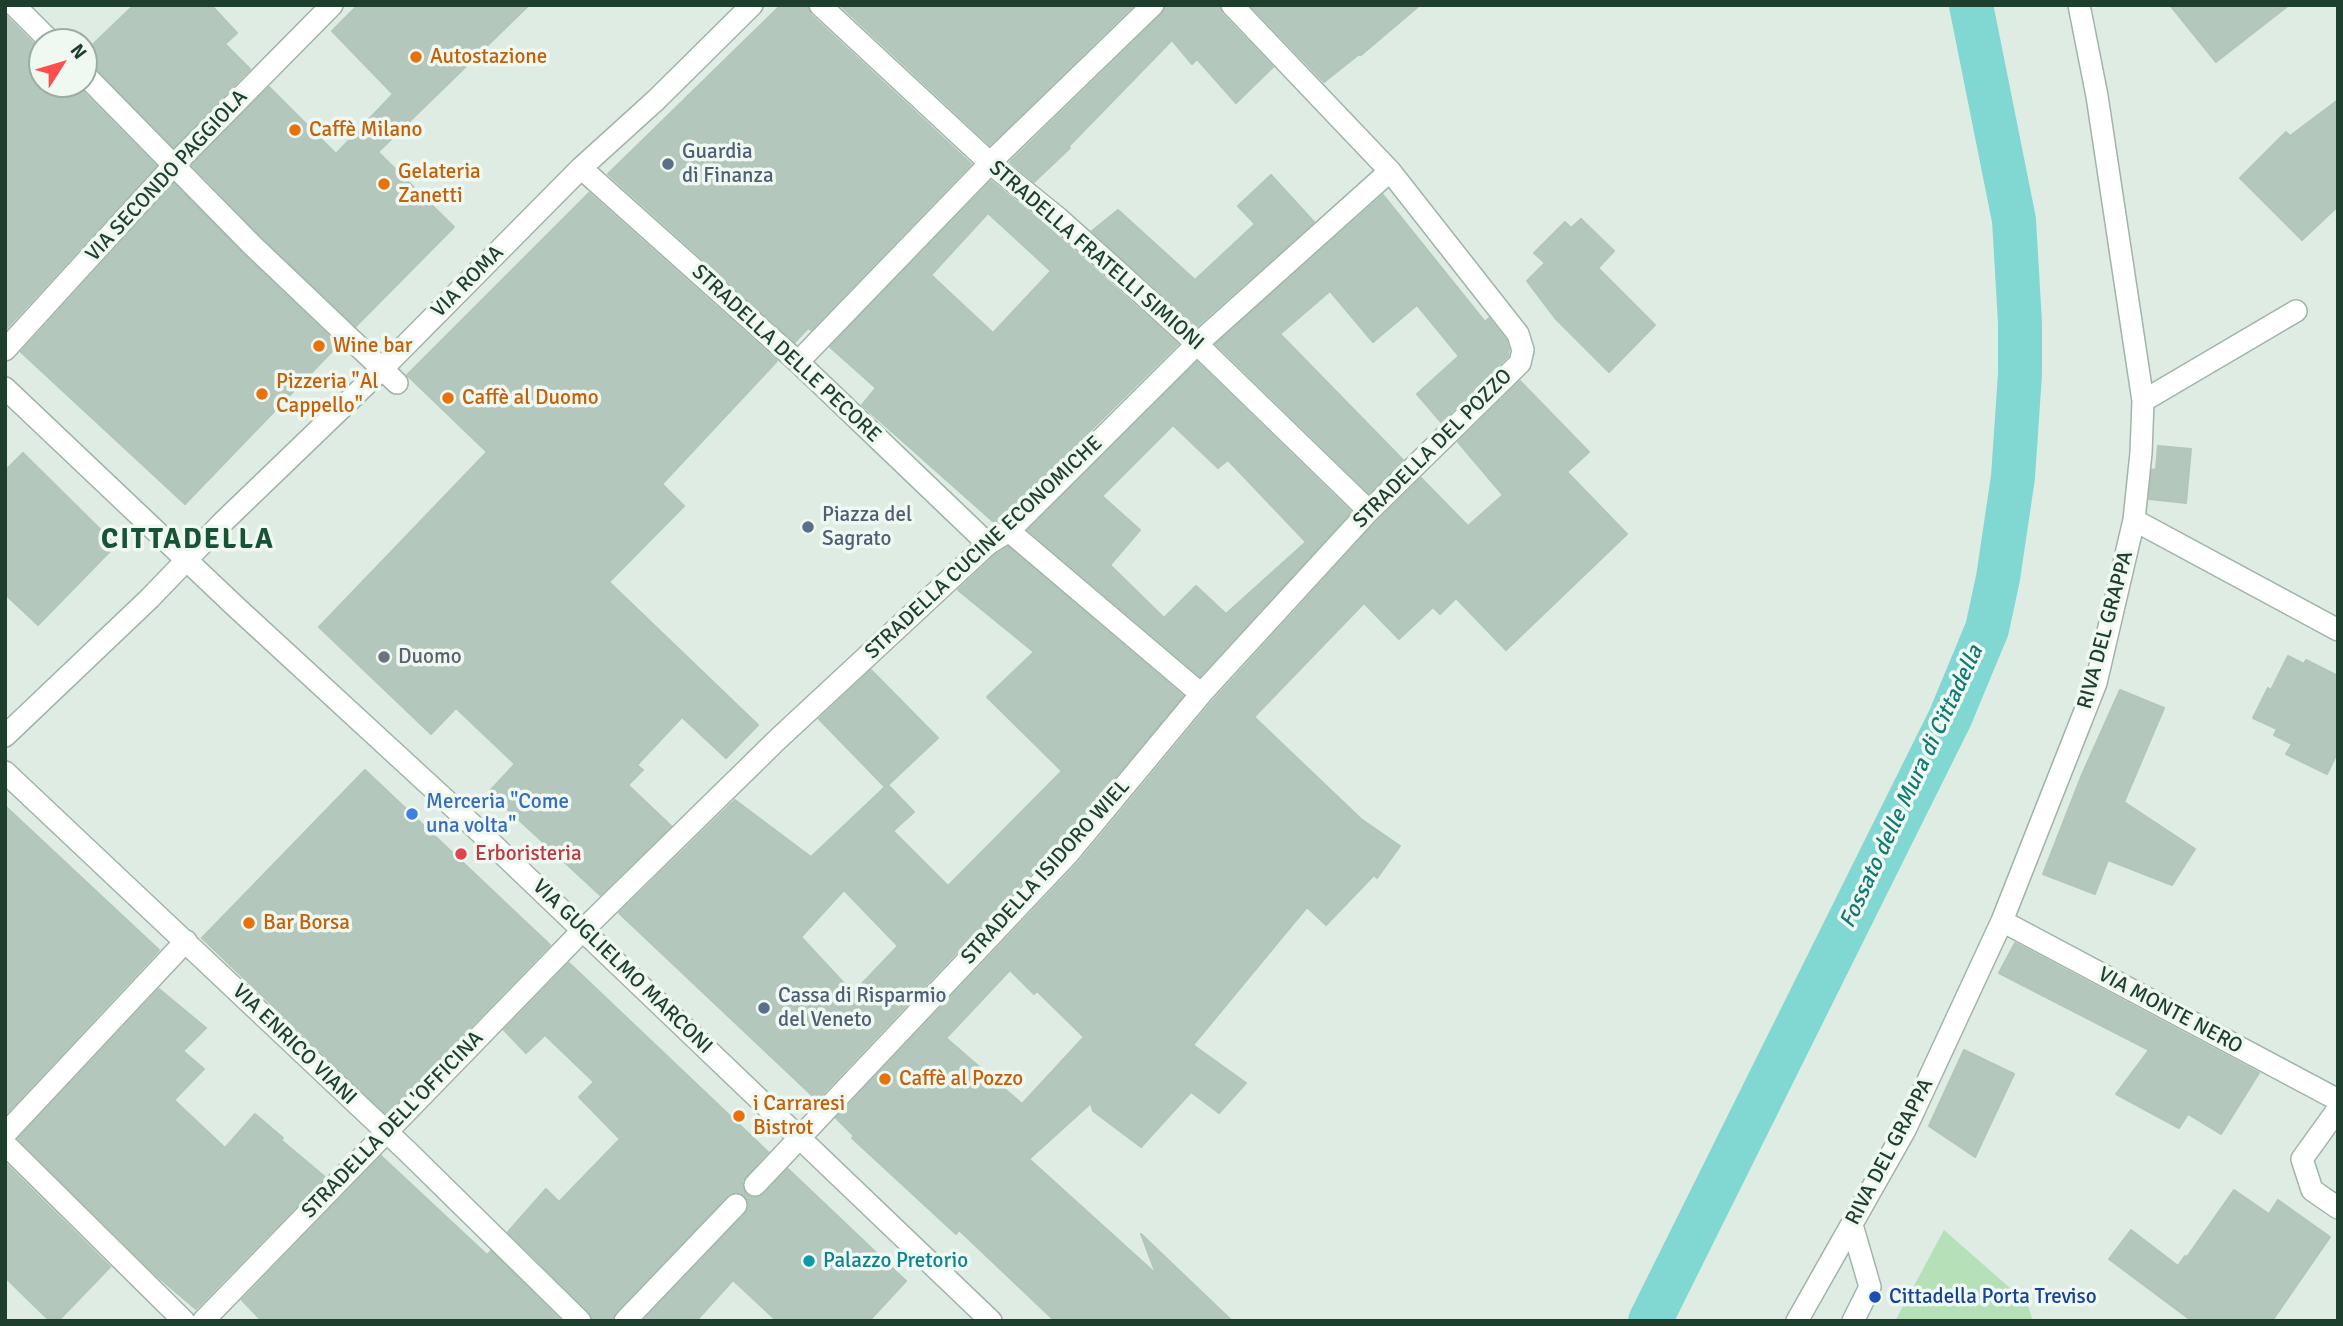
<!DOCTYPE html>
<meta charset="utf-8">
<style>
body{margin:0}
#map{position:relative;width:2343px;height:1326px;overflow:hidden;background:#dfece4;font-family:Signika,sans-serif}
canvas{display:block}
.frame{position:absolute;inset:0;border:7px solid #1e3e2e;pointer-events:none}
.north{position:absolute;left:28px;top:28px;width:70px;height:70px;box-sizing:border-box;background:#f0f8f2;border:2px solid #9caea4;border-radius:50%;rotate:53deg;font-size:19px;font-weight:700;line-height:28px;text-align:center;color:#1e3e2e}
.north::after{content:'';display:block;margin:auto;width:24px;height:32px;background:#ff4e4b;clip-path:polygon(50% 0,100% 100%,50% 72%,0 100%)}
</style>
<div id="map">
<canvas width="2343" height="1326"></canvas>
<div class="frame"></div>
<div class="north">N</div>
</div>
<script>
const g = document.querySelector('canvas').getContext('2d');
g.lineJoin = 'round';
function fill(path, color) { g.fillStyle = color; g.fill(path, 'evenodd'); }
const poly = rows => new Path2D(rows.map(r => 'M' + r).join(''));
function strokePath(path, color, width, dash) { g.strokeStyle = color; g.lineWidth = width; g.lineCap = dash ? 'butt' : 'round'; g.setLineDash(dash || []); g.stroke(path); }
function label(font, color, halo, rows, align = 'center') {
  g.font = font + ' Signika,sans-serif'; g.lineWidth = 7; g.setLineDash([]); g.textBaseline = 'middle'; g.strokeStyle = halo; g.fillStyle = color; for (const [text, x, y, turn = 0] of rows) {
    g.save(); g.translate(x, y); g.rotate((+turn || 0) * Math.PI / 180); g.textAlign = isNaN(turn) ? turn : align; if (halo) g.strokeText(text, 0, 0); g.fillText(text, 0, 0); g.restore();
  }
}
fill(poly([
 [1944,1230,2027,1303,2033,1321,1895,1321]
]), '#b6e0b7');
strokePath(poly([
 [1650,1321,1950,718,1987,629,1998,578,2013,477,2020,374,2020,323,2014,220,1971,5]
]), '#81d8d2', 44);
const building = poly([
 [134,5,211,5,237,33,225,44,250,69,174,147,93,65,84,61,84,53,134,5],
 [358,5,529,5,378,152,454,227,356,326,261,236,192,165,269,87,336,154,393,94,332,31,358,5],
 [781,5,807,5,811,15,971,164,811,330,808,328,795,342,608,174,781,5],
 [840,5,1134,5,990,145,840,5],
 [1166,5,1219,5,1222,14,1273,67,1236,103,1197,59,1192,64,1172,40,1069,146,1070,148,1034,182,1010,162,1162,14,1166,5],
 [1250,5,1420,5,1361,55,1358,55,1324,82,1250,5],
 [2170,5,2289,5,2216,62,2170,5],
 [5,15,42,52,42,84,75,84,156,166,5,330,5,15],
 [2338,100,2338,206,2302,240,2240,178,2286,132,2290,136,2338,100],
 [1271,175,1314,222,1197,326,1092,231,1118,210,1195,280,1255,224,1238,206,1271,175],
 [991,181,1049,228,1178,344,996,524,862,405,876,388,830,347,991,181],
 [988,213,1051,271,993,333,931,275,988,213],
 [174,184,243,254,338,345,185,504,21,352,174,184],
 [589,193,777,361,662,484,684,506,609,582,758,725,726,758,682,717,637,765,643,770,628,785,671,826,600,895,489,792,515,764,456,708,431,734,319,627,487,452,407,375,589,193],
 [1383,195,1485,322,1489,318,1506,340,1509,348,1508,356,1441,422,1417,394,1459,356,1417,305,1373,342,1330,291,1280,334,1403,460,1369,493,1216,344,1383,195],
 [1581,219,1614,251,1598,268,1655,325,1609,372,1555,318,1527,281,1545,263,1534,253,1565,222,1571,228,1581,219],
 [1197,362,1351,512,1200,676,1028,530,1197,362],
 [1173,425,1218,468,1228,460,1306,542,1226,614,1196,586,1164,618,1110,565,1140,530,1102,496,1173,425],
 [1520,381,1589,452,1567,472,1627,534,1506,650,1456,598,1440,614,1433,607,1399,639,1364,603,1254,717,1361,819,1400,846,1377,878,1374,875,1326,925,1307,907,1193,1045,1246,1083,1219,1113,1191,1092,1141,1147,1093,1111,1091,1103,1029,1159,1156,1274,1141,1234,1232,1321,1055,1321,959,1230,956,1234,852,1138,854,1136,836,1118,1078,863,1211,703,1378,520,1421,478,1468,526,1503,495,1458,442,1520,381],
 [1010,970,1034,994,1037,991,1084,1037,1022,1104,946,1038,1010,970],
 [2158,446,2191,449,2186,503,2149,499,2152,470,2156,469,2158,446],
 [23,453,116,545,38,625,5,594,5,471,23,453],
 [1008,547,1183,696,1058,845,817,1100,619,913,735,800,811,857,885,787,819,719,871,670,938,738,888,785,914,812,893,831,948,886,1062,771,987,697,1034,652,958,590,996,554,1008,547],
 [844,890,898,946,853,993,801,937,844,890],
 [2288,656,2304,664,2306,660,2338,676,2338,751,2327,774,2286,754,2292,744,2274,735,2277,729,2253,718,2268,688,2271,690,2288,656],
 [2120,690,2164,708,2124,802,2195,849,2172,885,2108,860,2095,894,2043,874,2081,777,2120,690],
 [365,770,550,945,386,1114,202,938,365,770],
 [5,806,159,950,5,1115,5,806],
 [2015,943,2259,1073,2221,1134,2188,1114,2179,1128,2116,1094,2149,1050,1999,973,2015,943],
 [569,963,768,1152,742,1181,743,1189,747,1195,753,1198,764,1194,788,1169,906,1281,869,1321,777,1321,733,1280,696,1321,643,1321,745,1214,749,1207,748,1201,738,1192,727,1196,616,1312,612,1321,593,1321,589,1312,508,1232,546,1189,559,1202,620,1139,579,1097,594,1082,545,1035,526,1053,504,1030,569,963],
 [159,989,206,1028,183,1051,204,1069,174,1100,225,1148,255,1114,283,1138,281,1140,325,1177,196,1309,157,1276,18,1139,159,989],
 [1964,1050,2014,1074,1975,1157,1929,1126,1964,1050],
 [381,1156,487,1255,491,1251,561,1321,262,1321,242,1300,381,1156],
 [5,1163,110,1267,58,1321,50,1321,5,1277,5,1163],
 [2234,1190,2269,1214,2278,1200,2330,1237,2272,1321,2192,1321,2109,1259,2131,1230,2178,1266,2185,1256,2187,1257,2234,1190]
]);
fill(building, '#b4c7bc');
strokePath(building, '#b1c7b9', 2);
const minor = poly([
 [14,5,51,42],
 [820,5,990,163,1058,218,1116,270,1197,344,1369,511],
 [84,74,252,245,397,383],
 [581,168,798,362,988,544],
 [5,350,174,165,332,5],
 [798,362,999,154,1153,5],
 [5,388,236,607,462,815,991,1321],
 [2143,401,2296,311],
 [2134,520,2338,630],
 [1009,531,1201,694],
 [5,736,150,598,222,523,382,369,581,168,656,100,752,5],
 [5,772,407,1151,580,1321],
 [2002,921,2338,1100],
 [2338,1109,2302,1159,2312,1190,2338,1208],
 [5,1134,186,941],
 [5,1144,184,1321],
 [755,1185,1068,854,1201,694,1369,511,1520,363,1523,350,1518,334,1390,171,1232,5],
 [1852,1225,1870,1287,1853,1321],
 [203,1321,583,930,778,739,988,544,1009,531,1197,344,1390,171],
 [625,1321,736,1205],
 [1797,1321,1905,1130,2002,921,2096,683,2134,520,2141,453,2143,401,2097,96,2079,5]
]);
strokePath(minor, '#a1b4aa', 24);
strokePath(minor, '#fff', 21);
for (const [x, y, r, color] of [
 [416,57,7,"#e8710a"],
 [295,130,7,"#e8710a"],
 [668,164,7,"#5c6f8a"],
 [384,184,7,"#e8710a"],
 [319,346,7,"#e8710a"],
 [262,394,7,"#e8710a"],
 [448,398,7,"#e8710a"],
 [808,527,7,"#5c6f8a"],
 [384,657,7,"#6b7280"],
 [412,814,7,"#3f7fe0"],
 [461,854,7,"#e0444e"],
 [249,923,7,"#e8710a"],
 [764,1008,7,"#5c6f8a"],
 [885,1079,7,"#e8710a"],
 [739,1116,7,"#e8710a"],
 [809,1261,7,"#0f9aa8"],
 [1875,1297,7,"#1a4fb4"]
]) { const dot = new Path2D(); dot.arc(x, y, r, 0, 2 * Math.PI); g.fillStyle = color; g.fill(dot); strokePath(dot, '#f0f8f2', 2.5); }
label('21px', '#c56008', '#f0f8f2', [
 ["Autostazione",430,57],
 ["Caffè Milano",309,130],
 ["Gelateria",398,172],
 ["Zanetti",398,196],
 ["Wine bar",333,346],
 ["Pizzeria \"Al",276,382],
 ["Cappello\"",276,406],
 ["Caffè al Duomo",462,398],
 ["Bar Borsa",263,923],
 ["Caffè al Pozzo",899,1079],
 ["i Carraresi",753,1104],
 ["Bistrot",753,1128]
], 'left');
label('21px', '#4e5e75', '#f0f8f2', [
 ["Guardia",682,152],
 ["di Finanza",682,176],
 ["Piazza del",822,515],
 ["Sagrato",822,539],
 ["Cassa di Risparmio",778,996],
 ["del Veneto",778,1020]
], 'left');
label('21px', '#1e3e2e', '#f0f8f2', [
 ["VIA SECONDO PAGGIOLA",167,176,-47],
 ["STRADELLA FRATELLI SIMIONI",1096,256,41],
 ["VIA ROMA",468,282,-45],
 ["STRADELLA DELLE PECORE",786,354,43],
 ["STRADELLA DEL POZZO",1433,449,-45],
 ["STRADELLA CUCINE ECONOMICHE",984,548,-43],
 ["RIVA DEL GRAPPA",2106,630,-75],
 ["STRADELLA ISIDORO WIEL",1046,872,-48],
 ["VIA GUGLIELMO MARCONI",622,967,44],
 ["VIA MONTE NERO",2170,1011,28],
 ["VIA ENRICO VIANI",294,1045,44],
 ["STRADELLA DELL'OFFICINA",393,1125,-46],
 ["RIVA DEL GRAPPA",1890,1152,-62]
]);
label('21px', '#5b616d', '#f0f8f2', [
 ["Duomo",398,657]
], 'left');
label('21px', '#366cbe', '#f0f8f2', [
 ["Merceria \"Come",426,802],
 ["una volta\"",426,826]
], 'left');
label('21px', '#be3a42', '#f0f8f2', [
 ["Erboristeria",475,854]
], 'left');
label('21px', '#0d838f', '#f0f8f2', [
 ["Palazzo Pretorio",823,1261]
], 'left');
label('21px', '#164399', '#f0f8f2', [
 ["Cittadella Porta Treviso",1889,1297]
], 'left');
label('italic 23px', '#127a75', '#f0f8f2', [
 ["Fossato delle Mura di Cittadella",1912,787,-65]
]);
g.letterSpacing = '2px';
label('bold 28px', '#185237', '#f0f8f2', [
 ["CITTADELLA",188,541]
]);
g.letterSpacing = '0px';
</script>
